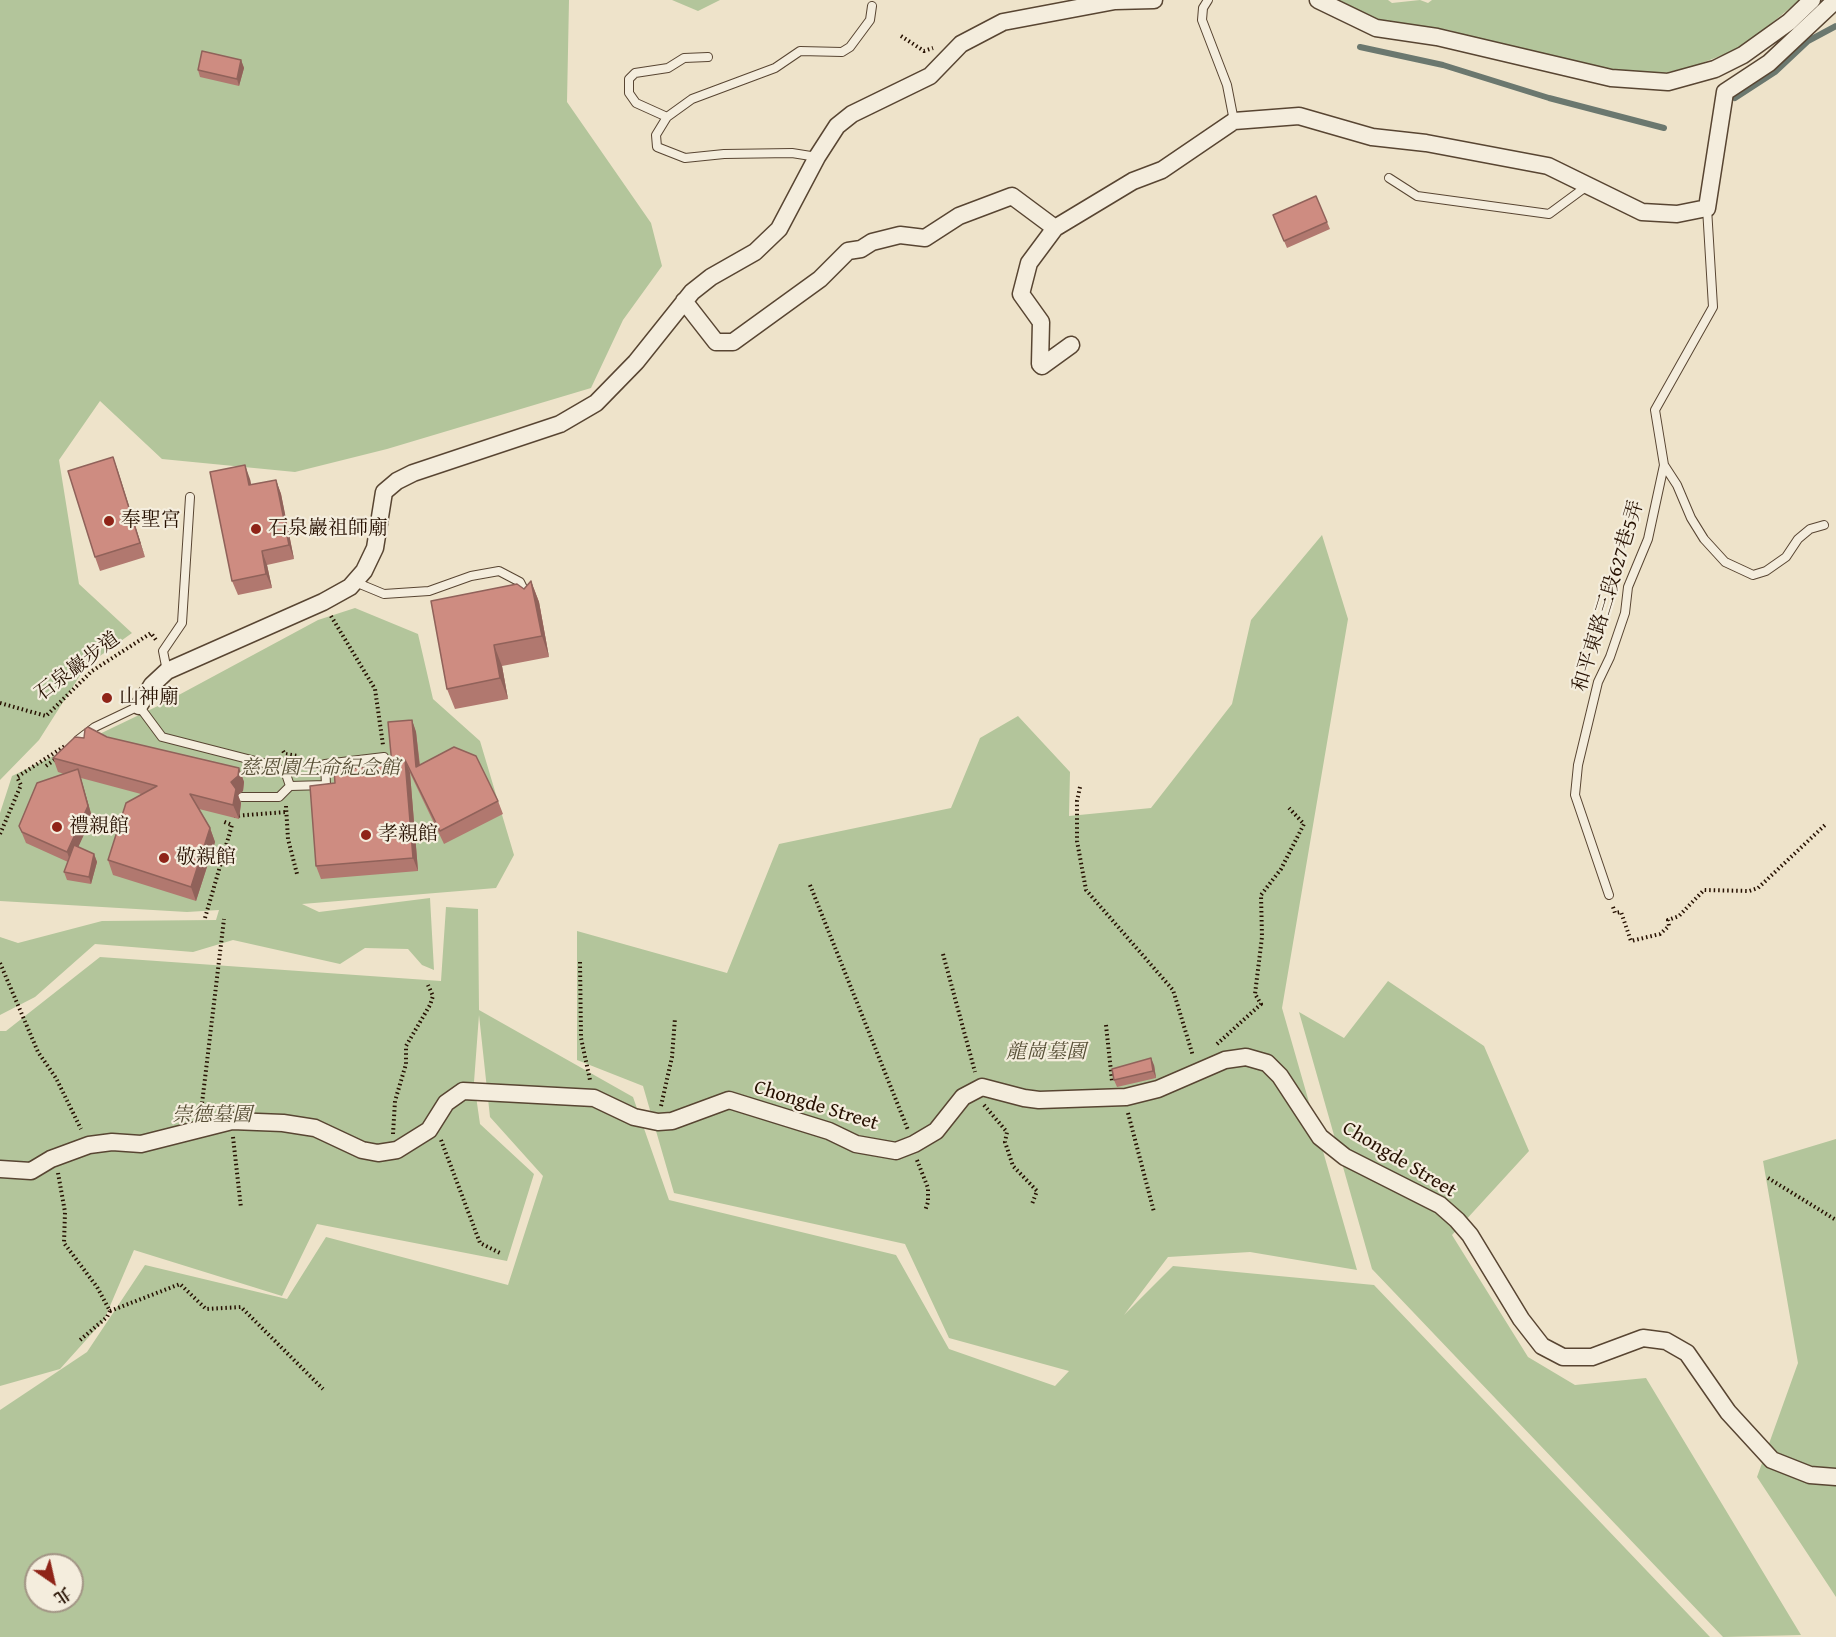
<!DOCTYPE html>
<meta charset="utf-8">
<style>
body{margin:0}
#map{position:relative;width:1836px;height:1637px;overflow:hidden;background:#eee3ca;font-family:"Gentium Book Plus","Noto Serif TC",serif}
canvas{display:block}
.north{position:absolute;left:24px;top:1553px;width:60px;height:60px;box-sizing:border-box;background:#f4eddd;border:2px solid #a29585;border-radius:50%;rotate:146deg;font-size:16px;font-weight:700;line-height:24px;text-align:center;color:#261000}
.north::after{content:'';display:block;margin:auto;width:21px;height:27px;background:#8f2418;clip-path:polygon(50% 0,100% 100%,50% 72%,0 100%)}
</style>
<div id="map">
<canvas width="1836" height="1637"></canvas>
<div class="north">北</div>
</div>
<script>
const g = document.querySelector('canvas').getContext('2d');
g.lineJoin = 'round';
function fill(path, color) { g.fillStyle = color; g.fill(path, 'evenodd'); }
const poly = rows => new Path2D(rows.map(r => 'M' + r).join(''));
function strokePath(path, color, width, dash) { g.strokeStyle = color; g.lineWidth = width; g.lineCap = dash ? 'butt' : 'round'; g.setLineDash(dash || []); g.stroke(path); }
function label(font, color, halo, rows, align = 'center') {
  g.font = font + ' "Gentium Book Plus","Noto Serif TC",serif'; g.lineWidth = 4.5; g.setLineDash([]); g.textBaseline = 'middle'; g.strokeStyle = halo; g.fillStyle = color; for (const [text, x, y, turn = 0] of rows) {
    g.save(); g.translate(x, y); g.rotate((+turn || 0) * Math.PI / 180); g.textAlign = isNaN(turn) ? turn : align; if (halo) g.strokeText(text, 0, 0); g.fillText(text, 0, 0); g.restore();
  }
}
fill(poly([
 [0,0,569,0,567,102,651,223,662,266,623,320,591,388,387,449,295,472,162,459,100,401,59,460,79,584,132,633,86,666,39,740,0,780],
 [672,0,720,0,698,11],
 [1334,0,1388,0,1392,3,1420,0,1428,3,1432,0,1800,0,1741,48,1694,66,1664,73,1627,71,1580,64,1503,47,1449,30,1380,21],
 [1322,535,1348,619,1282,1008,1357,1270,1250,1252,1168,1257,1124,1315,1173,1266,1374,1285,1710,1637,0,1637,0,1410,87,1352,145,1265,287,1299,326,1237,508,1285,543,1176,490,1117,479,1015,474,1082,480,1124,534,1174,507,1261,317,1224,282,1296,134,1250,104,1320,60,1369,0,1386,0,1031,6,1031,100,957,441,981,446,907,478,909,479,1010,633,1097,669,1200,896,1255,949,1349,1055,1386,1069,1371,949,1338,905,1244,674,1193,643,1086,577,1060,577,931,727,973,779,844,951,808,980,738,1018,716,1070,772,1069,816,1151,808,1232,704,1251,620],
 [36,1565,72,1565,72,1601,36,1601],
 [355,608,418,634,433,699,480,741,514,855,496,888,302,904,319,912,430,898,434,970,422,965,408,949,365,948,340,964,233,940,193,952,95,944,35,997,0,1015,0,937,18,943,102,921,216,920,219,910,187,912,0,901,0,813,12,776,162,704,318,620],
 [1388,981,1484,1046,1529,1151,1452,1235,1528,1357,1575,1385,1646,1378,1801,1635,1723,1637,1372,1269,1299,1012,1344,1038],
 [1836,1139,1836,1597,1757,1477,1798,1363,1763,1161]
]), '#b3c59b');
strokePath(poly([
 [1360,47,1443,65,1549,98,1664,128],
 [1735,98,1775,72,1808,41,1836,26]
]), '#6b786f', 6);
const lane = poly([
 [1208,0,1203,8,1202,20,1227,85,1234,121],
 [667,117,636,103,629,93,629,79,635,73,668,68,684,58,708,57],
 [817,157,792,153,724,154,685,158,657,147,656,135,667,117,692,99,775,68,800,51,842,52,850,47,870,20,872,6],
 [1389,178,1417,196,1549,214,1587,186],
 [1664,465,1677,485,1691,518,1704,539,1725,562,1753,575,1766,571,1786,557,1798,539,1810,529,1824,525],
 [355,582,384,594,429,591,471,576,499,571,520,582,528,598],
 [167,671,163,651,182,623,190,497],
 [83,745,78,740,95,727,139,706,162,737,275,766,286,774,290,786,279,797,242,797],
 [290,786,326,785,325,764,384,757],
 [1609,895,1575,795,1578,765,1598,682,1610,657,1625,613,1628,587,1648,539,1664,465,1655,410,1713,307,1707,208]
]);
const street = poly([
 [1318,0,1376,28,1437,37,1611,78,1668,82,1715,69,1743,55,1789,22,1812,0],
 [684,301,716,342,733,342,820,279,848,251,861,249,872,242,900,235,925,238,959,216,1012,196,1055,228],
 [1071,345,1042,366,1040,364,1041,322,1021,294,1029,263,1055,228,1133,181,1162,170,1234,121,1299,116,1372,137,1426,143,1548,166,1642,212,1677,214,1707,208,1725,92,1769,63,1836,0],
 [139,706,152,685,167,671,323,602,350,587,364,571,375,548,384,492,397,481,413,473,560,424,596,403,636,362,692,292,711,277,755,252,779,229,817,157,837,126,852,114,930,76,961,44,1003,22,1115,1,1154,0],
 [0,1169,31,1171,51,1159,89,1145,112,1142,141,1144,232,1121,283,1123,315,1128,362,1150,378,1153,397,1150,429,1130,446,1103,463,1091,594,1098,634,1117,658,1122,672,1121,729,1100,829,1131,856,1144,896,1151,914,1144,936,1131,963,1097,982,1087,1024,1098,1039,1100,1126,1097,1158,1089,1225,1060,1246,1057,1267,1063,1280,1076,1320,1137,1345,1157,1440,1205,1457,1220,1470,1235,1521,1319,1542,1346,1563,1357,1592,1357,1643,1338,1666,1341,1687,1353,1728,1412,1772,1460,1810,1475,1836,1477]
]);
strokePath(lane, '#584532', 10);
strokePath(street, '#584532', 19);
strokePath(poly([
 [901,36,924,51,933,48],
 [331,616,375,689,383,745],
 [0,703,46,716,92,671,151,633,156,640],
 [283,751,285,754,299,756,299,760],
 [46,766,57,758],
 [1080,787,1077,801,1077,841,1086,890,1173,990,1193,1056],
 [286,806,288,839,297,874],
 [234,816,286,812],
 [0,834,21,785,17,777,65,746],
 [810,885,908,1130],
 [1613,907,1615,913,1621,912,1631,941,1660,934,1669,926,1668,920,1679,916,1704,890,1749,891,1758,888,1825,825],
 [205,918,232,825,222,821],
 [943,954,975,1072],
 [580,962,581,1038,590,1080],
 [0,963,38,1052,56,1078,81,1129],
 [1106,1025,1112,1081],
 [1217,1044,1261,1004,1255,994,1262,937,1261,895,1281,869,1304,824,1289,808],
 [984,1105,1007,1132,1005,1142,1013,1166,1037,1191,1032,1204],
 [661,1106,672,1057,675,1018],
 [201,1112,224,919],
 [1128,1113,1154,1212],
 [393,1134,395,1101,406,1064,406,1046,430,1005,433,996,428,985],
 [233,1137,241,1208],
 [441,1140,480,1243,500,1253],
 [917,1160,928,1188,928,1202,925,1211],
 [58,1173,65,1212,64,1243,97,1287,110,1311,107,1317,79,1341],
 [1768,1178,1836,1220],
 [110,1311,180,1284,206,1309,241,1307,323,1389]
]), '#261000', 4, [1.5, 3]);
strokePath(lane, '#f4eddd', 8);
strokePath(street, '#f4eddd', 16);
fill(poly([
 [241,60,244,68,239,86,200,77,198,70],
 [1273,215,1327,222,1330,229,1287,248],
 [113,457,145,557,100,571,95,557],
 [250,479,251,485,276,480,281,494,294,559,267,565,272,588,238,595,232,581],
 [531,581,539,602,549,657,502,666,508,699,455,709,447,689,524,589],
 [412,720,416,732,420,765,498,801,503,814,444,844,410,773,418,871,321,879,316,866,335,783,392,765],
 [107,737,239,768,244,782,243,791,238,795,241,803,239,819,199,809,210,828,215,842,196,901,113,875,108,860,141,794,81,778,92,817,78,847,94,854,97,862,91,884,67,880,64,872,68,862,26,843,19,826,64,774,58,772,53,758],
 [1154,1065,1156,1078,1117,1087,1114,1080]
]), '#b1786f');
fill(poly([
 [241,60,244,68,239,86,237,79],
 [113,457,118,471,145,557,140,543],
 [245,465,250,479,254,499,249,485],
 [276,480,281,494,294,559,289,545],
 [262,551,267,565,272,588,266,574],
 [531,581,539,602,549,657,542,636],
 [494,645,502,666,508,699,500,678],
 [412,720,416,732,421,779,416,767],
 [405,760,410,773,418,871,413,858],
 [239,768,244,782,243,791,238,795,241,803,239,819,233,805,231,782],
 [78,769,92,817,71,863,67,852],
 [210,828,215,842,196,901,191,887],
 [94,854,97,862,91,884,89,877],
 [1151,1058,1154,1065,1156,1078,1153,1071]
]), '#90625a');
const building = poly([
 [202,51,241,60,237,79,198,70,202,51],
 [1316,196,1327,222,1284,241,1273,215,1316,196],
 [113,457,140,543,95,557,68,471,113,457],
 [245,465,249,485,276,480,289,545,262,551,266,574,232,581,210,472,245,465],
 [531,581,542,636,494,645,500,678,447,689,431,601,517,584,524,589,531,581],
 [412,720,416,767,454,747,476,756,498,801,440,831,405,760,413,858,316,866,310,786,335,783,334,770,392,765,388,722,412,720],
 [88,727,107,737,239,768,238,776,231,782,236,789,233,805,190,794,210,828,191,887,108,860,126,803,157,786,53,758,75,737,84,738,85,729,88,727],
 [78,769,88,806,67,852,22,832,19,826,37,783,78,769],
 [74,845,94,854,89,877,64,872,74,845],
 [1151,1058,1153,1071,1114,1080,1112,1069,1151,1058]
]);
fill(building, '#ce8c81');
strokePath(building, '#90625a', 1.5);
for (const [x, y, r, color] of [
 [109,521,6,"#8f2418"],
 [256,529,6,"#8f2418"],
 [107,698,6,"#8f2418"],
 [57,827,6,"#8f2418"],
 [366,835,6,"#8f2418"],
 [164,858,6,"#8f2418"]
]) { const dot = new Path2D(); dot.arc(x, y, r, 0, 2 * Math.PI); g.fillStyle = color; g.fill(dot); strokePath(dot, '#f4eddd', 2); }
label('20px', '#261000', '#f4eddd', [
 ["奉聖宮",121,521],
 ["石泉巖祖師廟",268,529],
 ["山神廟",119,698],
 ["禮親館",69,827],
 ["孝親館",378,835],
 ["敬親館",176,858]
], 'left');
label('20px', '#261000', '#f4eddd', [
 ["和平東路三段627巷5弄",1609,596,-73],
 ["石泉巖步道",78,667,-37],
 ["Chongde Street",816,1106,17],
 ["Chongde Street",1399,1160,31]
]);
label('italic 20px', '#574f36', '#f4eddd', [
 ["慈恩園生命紀念館",320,769],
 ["龍崗墓園",1046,1053],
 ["崇德墓園",212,1116]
]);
</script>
